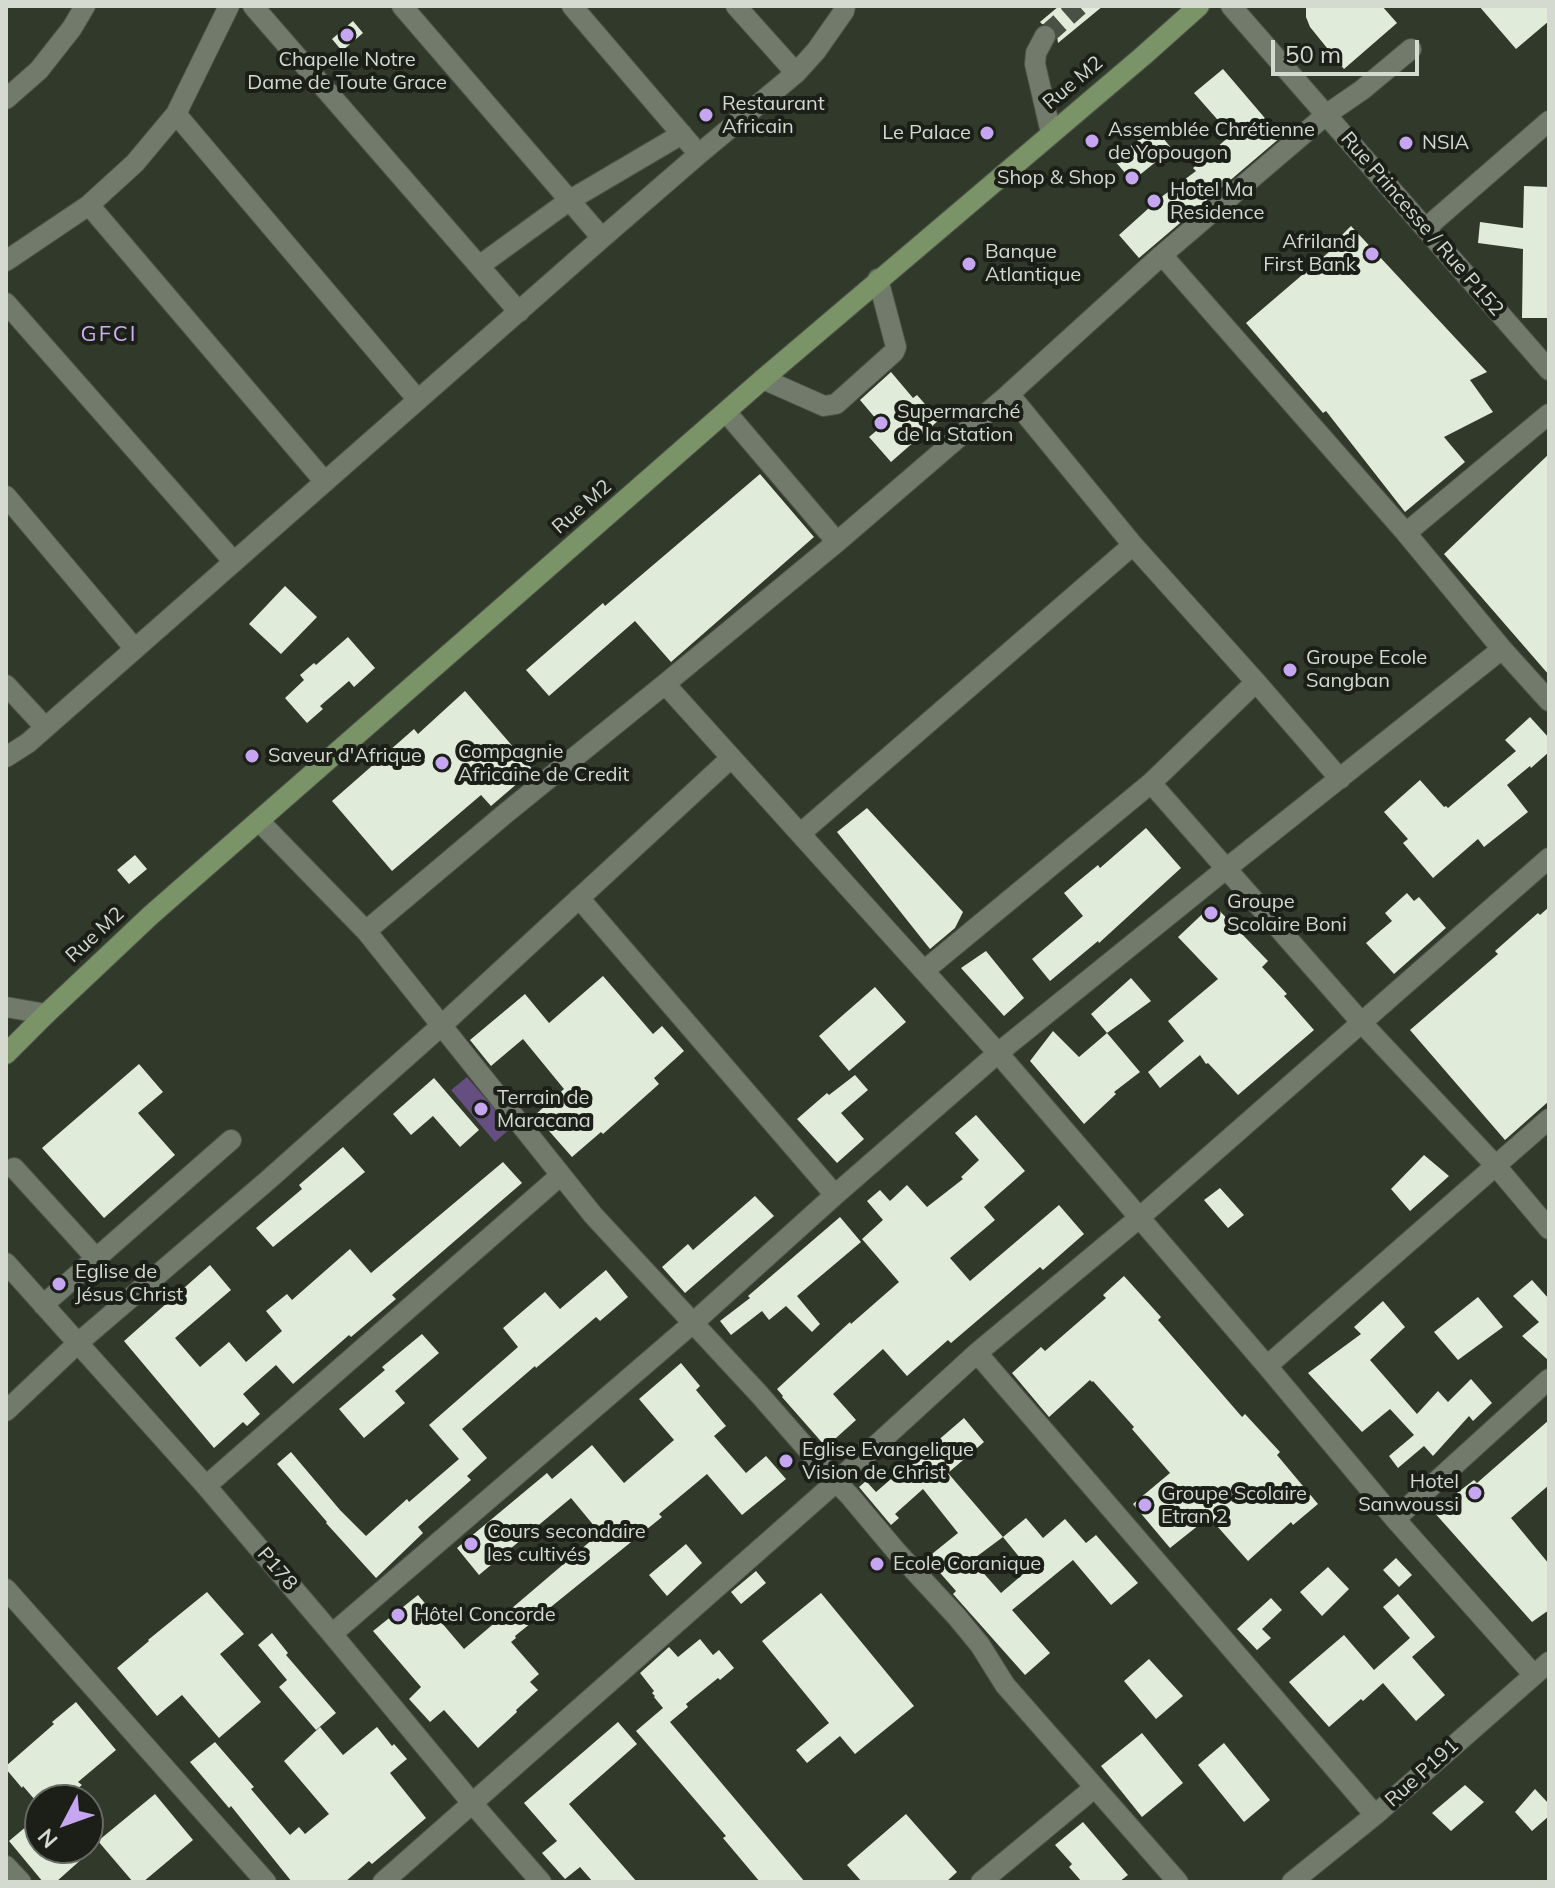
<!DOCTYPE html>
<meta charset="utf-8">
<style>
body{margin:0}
#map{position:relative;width:1555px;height:1888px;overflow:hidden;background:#31392b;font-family:Mulish,sans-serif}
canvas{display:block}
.frame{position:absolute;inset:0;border:8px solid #d4dad0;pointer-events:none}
.north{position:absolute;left:24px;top:1784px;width:80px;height:80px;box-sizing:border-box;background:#1b1f18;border:2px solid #656a62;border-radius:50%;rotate:229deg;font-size:22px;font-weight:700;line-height:32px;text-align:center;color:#d4dad0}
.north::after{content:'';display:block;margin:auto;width:28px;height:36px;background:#c6a6f0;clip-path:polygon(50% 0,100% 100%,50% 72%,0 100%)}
.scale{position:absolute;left:1271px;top:40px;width:148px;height:36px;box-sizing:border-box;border:4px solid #d4dad0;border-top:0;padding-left:10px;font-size:24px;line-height:28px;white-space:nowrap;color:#d4dad0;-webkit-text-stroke:6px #1b1f18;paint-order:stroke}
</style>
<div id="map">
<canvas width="1555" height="1888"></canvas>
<div class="frame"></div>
<div class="north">N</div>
<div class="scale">50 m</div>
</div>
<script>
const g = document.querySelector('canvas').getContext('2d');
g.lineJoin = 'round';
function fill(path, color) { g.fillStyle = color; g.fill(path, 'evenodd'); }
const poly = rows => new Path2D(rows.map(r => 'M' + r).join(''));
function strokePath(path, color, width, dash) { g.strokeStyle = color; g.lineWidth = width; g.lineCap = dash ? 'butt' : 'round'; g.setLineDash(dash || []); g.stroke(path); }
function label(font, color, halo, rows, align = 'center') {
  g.font = font + ' Mulish,sans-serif'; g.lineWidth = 8; g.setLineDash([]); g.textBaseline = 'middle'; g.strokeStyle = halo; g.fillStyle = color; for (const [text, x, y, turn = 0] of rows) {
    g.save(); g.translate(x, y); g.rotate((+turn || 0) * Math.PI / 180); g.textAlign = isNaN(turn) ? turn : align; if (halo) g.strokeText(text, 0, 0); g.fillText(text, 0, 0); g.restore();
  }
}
fill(poly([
 [467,1077,511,1128,495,1142,451,1090]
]), '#654e80');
fill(poly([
 [1059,6,1103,6,1058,43,1056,28,1050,24,1042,24,1040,22],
 [1306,6,1382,6,1397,23,1344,69,1310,27,1306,17],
 [1479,6,1549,6,1549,21,1516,49],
 [353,21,363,33,342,51,332,39],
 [1223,69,1281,137,1139,258,1119,235,1160,198,1196,171,1193,168,1231,135,1194,93],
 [1154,127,1172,149,1132,181,1114,160],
 [1524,186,1549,187,1549,318,1522,318,1523,249,1478,243,1480,222,1523,228],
 [1351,226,1487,372,1470,380,1493,412,1444,437,1465,462,1405,512,1326,411,1323,413,1246,323,1329,252,1327,250],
 [891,372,913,398,917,395,939,420,891,462,869,437,882,426,860,400],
 [1549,454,1549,675,1444,554],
 [760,474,814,537,671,662,635,621,549,696,526,670,603,603,605,606],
 [285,586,317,617,281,654,249,624],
 [348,637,375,668,354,687,349,681,320,706,323,709,307,723,285,698,304,680,300,675,314,663,316,665],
 [465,691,533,770,491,806,481,795,392,871,332,801,414,729,418,734],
 [1530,717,1549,738,1549,752,1531,768,1530,766,1507,785,1528,812,1484,847,1478,839,1433,878,1403,843,1408,839,1384,812,1420,780,1444,807,1446,806,1448,808,1516,751,1505,740],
 [867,808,963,912,955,928,930,949,837,832],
 [1146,828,1181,868,1099,943,1098,941,1050,981,1032,959,1083,916,1064,893,1098,865,1100,868],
 [135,855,147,869,129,884,117,870],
 [1407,893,1414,901,1419,897,1446,928,1394,974,1366,943,1392,921,1385,913],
 [1213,904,1268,961,1262,967,1287,994,1284,996,1314,1030,1238,1095,1208,1063,1206,1064,1200,1055,1160,1088,1148,1072,1184,1041,1168,1021,1218,979,1178,937],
 [1549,907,1549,1101,1505,1140,1410,1030,1498,954,1495,951,1538,913,1540,915],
 [986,951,1024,998,1004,1016,961,968],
 [603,976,653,1034,662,1026,684,1051,654,1078,659,1084,603,1134,601,1132,572,1157,535,1115,564,1089,523,1039,491,1066,470,1040,525,994,549,1023],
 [1131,978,1151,1001,1107,1033,1091,1014],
 [875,987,906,1022,849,1071,819,1036],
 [1053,1031,1079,1057,1107,1033,1140,1072,1114,1092,1116,1094,1084,1124,1030,1061],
 [139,1064,163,1092,138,1113,175,1155,104,1218,42,1148],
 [855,1075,868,1090,841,1113,864,1139,837,1163,797,1119,827,1093,829,1095],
 [434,1078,479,1130,460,1147,433,1116,411,1135,393,1114],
 [976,1115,1025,1171,984,1207,995,1220,950,1258,970,1281,1059,1205,1084,1234,1043,1270,1040,1267,951,1343,948,1340,907,1376,883,1349,833,1394,856,1420,826,1447,782,1397,783,1396,777,1389,850,1322,851,1324,899,1282,862,1239,883,1220,867,1201,880,1190,890,1201,907,1185,927,1207,963,1179,961,1177,979,1160,955,1133],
 [343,1147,365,1172,273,1247,256,1228,302,1189,299,1185],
 [1424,1155,1449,1176,1410,1211,1391,1189],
 [503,1162,522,1183,392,1295,396,1299,351,1337,349,1335,293,1384,276,1365,243,1394,260,1414,247,1426,243,1422,214,1448,124,1341,210,1265,231,1290,175,1338,200,1367,229,1342,246,1362,282,1331,266,1311,287,1294,292,1300,350,1249,371,1273],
 [1220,1188,1244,1215,1228,1228,1204,1200],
 [755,1196,774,1216,685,1293,662,1267,688,1244,693,1250],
 [840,1217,861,1242,797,1296,820,1324,812,1332,786,1306,769,1320,762,1311,731,1335,720,1321,750,1298,748,1296],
 [606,1270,628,1297,600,1321,596,1317,536,1368,535,1366,462,1429,487,1458,467,1476,471,1480,418,1527,423,1533,376,1578,326,1523,327,1522,277,1464,291,1452,340,1510,366,1536,407,1499,409,1502,459,1459,429,1425,518,1347,503,1328,545,1292,560,1309],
 [1124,1276,1161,1317,1158,1320,1242,1417,1245,1414,1280,1452,1277,1455,1318,1504,1293,1525,1291,1522,1248,1561,1209,1517,1170,1548,1133,1504,1170,1473,1132,1429,1134,1427,1093,1381,1092,1382,1090,1380,1049,1417,1012,1373,1041,1347,1045,1351,1106,1298,1103,1295],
 [1532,1280,1549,1299,1549,1361,1522,1336,1539,1322,1513,1296],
 [1478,1297,1503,1327,1458,1360,1434,1332],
 [1383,1301,1405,1327,1370,1360,1417,1414,1438,1391,1448,1402,1471,1379,1492,1403,1473,1421,1469,1416,1433,1456,1424,1446,1398,1468,1389,1456,1414,1435,1390,1409,1362,1432,1308,1373,1361,1334,1354,1327],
 [422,1334,439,1353,395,1391,405,1403,364,1438,339,1409,385,1370,382,1367],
 [681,1363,700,1386,696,1390,726,1426,714,1436,746,1473,766,1456,786,1479,742,1515,707,1474,659,1514,662,1517,515,1636,516,1638,511,1642,539,1674,530,1682,538,1690,516,1710,517,1712,478,1748,444,1710,430,1722,409,1699,421,1687,373,1631,418,1595,464,1649,600,1533,571,1498,479,1575,457,1548,547,1473,552,1479,592,1445,624,1483,674,1440,639,1399],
 [964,1418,984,1442,948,1473,1003,1537,1026,1518,1043,1538,1065,1519,1086,1543,1096,1535,1138,1583,1111,1605,1073,1560,1012,1610,1050,1653,1025,1675,953,1594,956,1591,927,1558,958,1533,923,1489,895,1514,899,1518,891,1525,859,1487,866,1481,876,1492,920,1454,921,1455],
 [1003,1537,1029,1569,1001,1593,972,1560],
 [1549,1420,1549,1485,1511,1518,1549,1564,1549,1610,1532,1622,1433,1511,1474,1480,1477,1483],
 [686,1544,702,1563,667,1596,649,1575],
 [1396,1558,1412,1575,1399,1587,1383,1570],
 [1328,1567,1349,1589,1322,1616,1300,1592],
 [756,1571,766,1583,741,1604,731,1592],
 [207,1592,244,1634,220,1654,261,1702,219,1738,182,1695,157,1716,117,1668,149,1641,148,1640],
 [821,1593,914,1706,855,1754,840,1736,807,1763,796,1750,829,1723,762,1641],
 [1398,1594,1435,1637,1412,1657,1445,1695,1416,1721,1383,1683,1363,1701,1361,1699,1329,1727,1289,1682,1344,1635,1374,1670,1410,1638,1383,1607],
 [1271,1598,1282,1610,1262,1629,1271,1638,1257,1650,1237,1629],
 [272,1633,288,1653,286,1655,336,1713,316,1730,279,1687,287,1680,258,1645],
 [700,1639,713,1655,719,1650,734,1668,720,1680,718,1678,686,1704,688,1707,670,1722,805,1882,760,1882,723,1838,726,1836,636,1731,663,1708,654,1697,655,1696,652,1693,654,1691,640,1673,669,1647,678,1657],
 [1149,1659,1183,1696,1156,1719,1124,1681],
 [76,1702,116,1750,78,1782,82,1785,63,1800,35,1800,23,1786,22,1788,6,1769,6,1766,54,1724,52,1722],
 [618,1722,637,1744,569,1804,637,1882,593,1882,580,1867,565,1879,542,1853,557,1841,524,1803],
 [320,1727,343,1755,377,1727,392,1746,394,1744,407,1759,390,1773,426,1818,372,1864,369,1861,345,1882,292,1882,231,1806,229,1808,190,1762,215,1742,254,1787,251,1789,290,1835,299,1827,305,1834,329,1814,284,1761],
 [1142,1733,1183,1783,1142,1817,1101,1766],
 [1224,1743,1270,1800,1244,1822,1198,1765],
 [1465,1785,1484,1802,1451,1831,1432,1813],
 [1535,1789,1549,1804,1549,1816,1532,1831,1515,1812],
 [155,1794,193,1840,143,1882,133,1882,98,1841],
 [906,1814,957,1872,946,1882,862,1882,847,1865],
 [40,1815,40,1848,94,1848,56,1882,43,1882,9,1841],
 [1083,1822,1128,1875,1119,1882,1082,1882,1069,1867,1072,1864,1055,1845]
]), '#e0ecd9');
strokePath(poly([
 [1045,36,1079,6]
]), '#495144', 20, [20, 10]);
const minor = poly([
 [253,6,519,312],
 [402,6,602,238],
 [572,6,691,145],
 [736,6,796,73],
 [1231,6,1549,370],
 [1045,36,1036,53,1035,64,1051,133],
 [6,99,39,70,72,28,85,6],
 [176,114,418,400],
 [89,205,325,482],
 [1426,228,1549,121],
 [1162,255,1406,533,1502,649,1549,701],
 [6,261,89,205,135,163,176,114,229,6],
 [479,266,570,200,682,134],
 [6,303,234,562],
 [763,379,824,406,836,404,894,352,896,347,878,279],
 [1009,394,1133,545,1256,682,1340,779],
 [726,412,837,542],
 [6,496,135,649],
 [1406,533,1549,414],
 [665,684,998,1053,1267,1366,1395,1519,1533,1674],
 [6,685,45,727],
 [6,757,28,743,602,238,699,154,796,73,816,51,844,11,845,6],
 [1151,783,1361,1022,1496,1166,1549,1229],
 [259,821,366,931,593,1215,759,1394,836,1482,849,1495,896,1551,957,1617,980,1645,1005,1685,1178,1882],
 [801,833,1133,545],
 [579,898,835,1195],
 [366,931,506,813,665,684,837,542,1009,394,1162,255,1327,114,1362,90,1411,49],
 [925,970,1151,783,1256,682],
 [6,1007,46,1014],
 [14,1168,96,1258],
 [6,1263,206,1486,332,1634,472,1803,541,1882],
 [43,1305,231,1140],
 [977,1353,1375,1815],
 [1267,1366,1549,1119],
 [6,1411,78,1343,267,1181,441,1026,731,758],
 [206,1486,561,1175],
 [1395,1519,1549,1379],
 [6,1589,266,1882],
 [332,1634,693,1323,835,1195,998,1053,1227,868,1502,649],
 [6,1866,21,1882],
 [383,1882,836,1482,977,1353,1139,1218,1549,858],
 [981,1882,1094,1788],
 [1292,1882,1375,1815,1549,1662]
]);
const major = poly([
 [6,1054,46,1014,151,915,763,379,1143,56,1199,6]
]);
strokePath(minor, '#4d5448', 22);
strokePath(major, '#4d5448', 22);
strokePath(minor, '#727b6b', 20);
strokePath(major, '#7b9467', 20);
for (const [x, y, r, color] of [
 [347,35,8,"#c6a6f0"],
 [706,115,8,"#c6a6f0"],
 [987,133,8,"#c6a6f0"],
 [1092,141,8,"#c6a6f0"],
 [1406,143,8,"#c6a6f0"],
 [1132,178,8,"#c6a6f0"],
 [1154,201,8,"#c6a6f0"],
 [1372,254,8,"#c6a6f0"],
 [969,264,8,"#c6a6f0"],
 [881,423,8,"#c6a6f0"],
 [1290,670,8,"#c6a6f0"],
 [252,756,8,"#c6a6f0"],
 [442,763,8,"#c6a6f0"],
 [1211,913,8,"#c6a6f0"],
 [481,1109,8,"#c6a6f0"],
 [59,1284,8,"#c6a6f0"],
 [786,1461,8,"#c6a6f0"],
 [1475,1493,8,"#c6a6f0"],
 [1145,1505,8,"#c6a6f0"],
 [471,1544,8,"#c6a6f0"],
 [877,1564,8,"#c6a6f0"],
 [398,1615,8,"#c6a6f0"]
]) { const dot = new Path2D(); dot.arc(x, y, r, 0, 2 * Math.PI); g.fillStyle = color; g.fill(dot); strokePath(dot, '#1b1f18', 3); }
label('20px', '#d4dad0', '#1b1f18', [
 ["Chapelle Notre",347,60,"center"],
 ["Dame de Toute Grace",347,83,"center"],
 ["Restaurant",722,104],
 ["Africain",722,127],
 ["Assemblée Chrétienne",1108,130],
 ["de Yopougon",1108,153],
 ["Le Palace",971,133,"right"],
 ["NSIA",1422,143],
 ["Shop & Shop",1116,178,"right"],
 ["Hotel Ma",1170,190],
 ["Residence",1170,213],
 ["Afriland",1356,242,"right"],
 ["First Bank",1356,265,"right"],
 ["Banque",985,252],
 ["Atlantique",985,275],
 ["Supermarché",897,412],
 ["de la Station",897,435],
 ["Groupe Ecole",1306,658],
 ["Sangban",1306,681],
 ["Compagnie",458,752],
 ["Africaine de Credit",458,775],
 ["Saveur d'Afrique",268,756],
 ["Groupe",1227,902],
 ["Scolaire Boni",1227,925],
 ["Terrain de",497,1098],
 ["Maracana",497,1121],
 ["Eglise de",75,1272],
 ["Jésus Christ",75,1295],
 ["Eglise Evangelique",802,1450],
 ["Vision de Christ",802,1473],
 ["Hotel",1459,1482,"right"],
 ["Sanwoussi",1459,1505,"right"],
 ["Groupe Scolaire",1161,1494],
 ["Etran 2",1161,1517],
 ["Cours secondaire",487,1532],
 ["les cultivés",487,1555],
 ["Ecole Coranique",893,1564],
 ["Hôtel Concorde",414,1615]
], 'left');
label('20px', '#d4dad0', '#1b1f18', [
 ["Rue M2",1073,83,-40],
 ["Rue Princesse / Rue P152",1422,224,49],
 ["Rue M2",582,507,-41],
 ["Rue M2",95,935,-43],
 ["P178",277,1569,49],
 ["Rue P191",1422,1773,-42]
]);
g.letterSpacing = '2px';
label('22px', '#cdaff3', '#1b1f18', [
 ["GFCI",109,334]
]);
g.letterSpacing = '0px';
</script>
